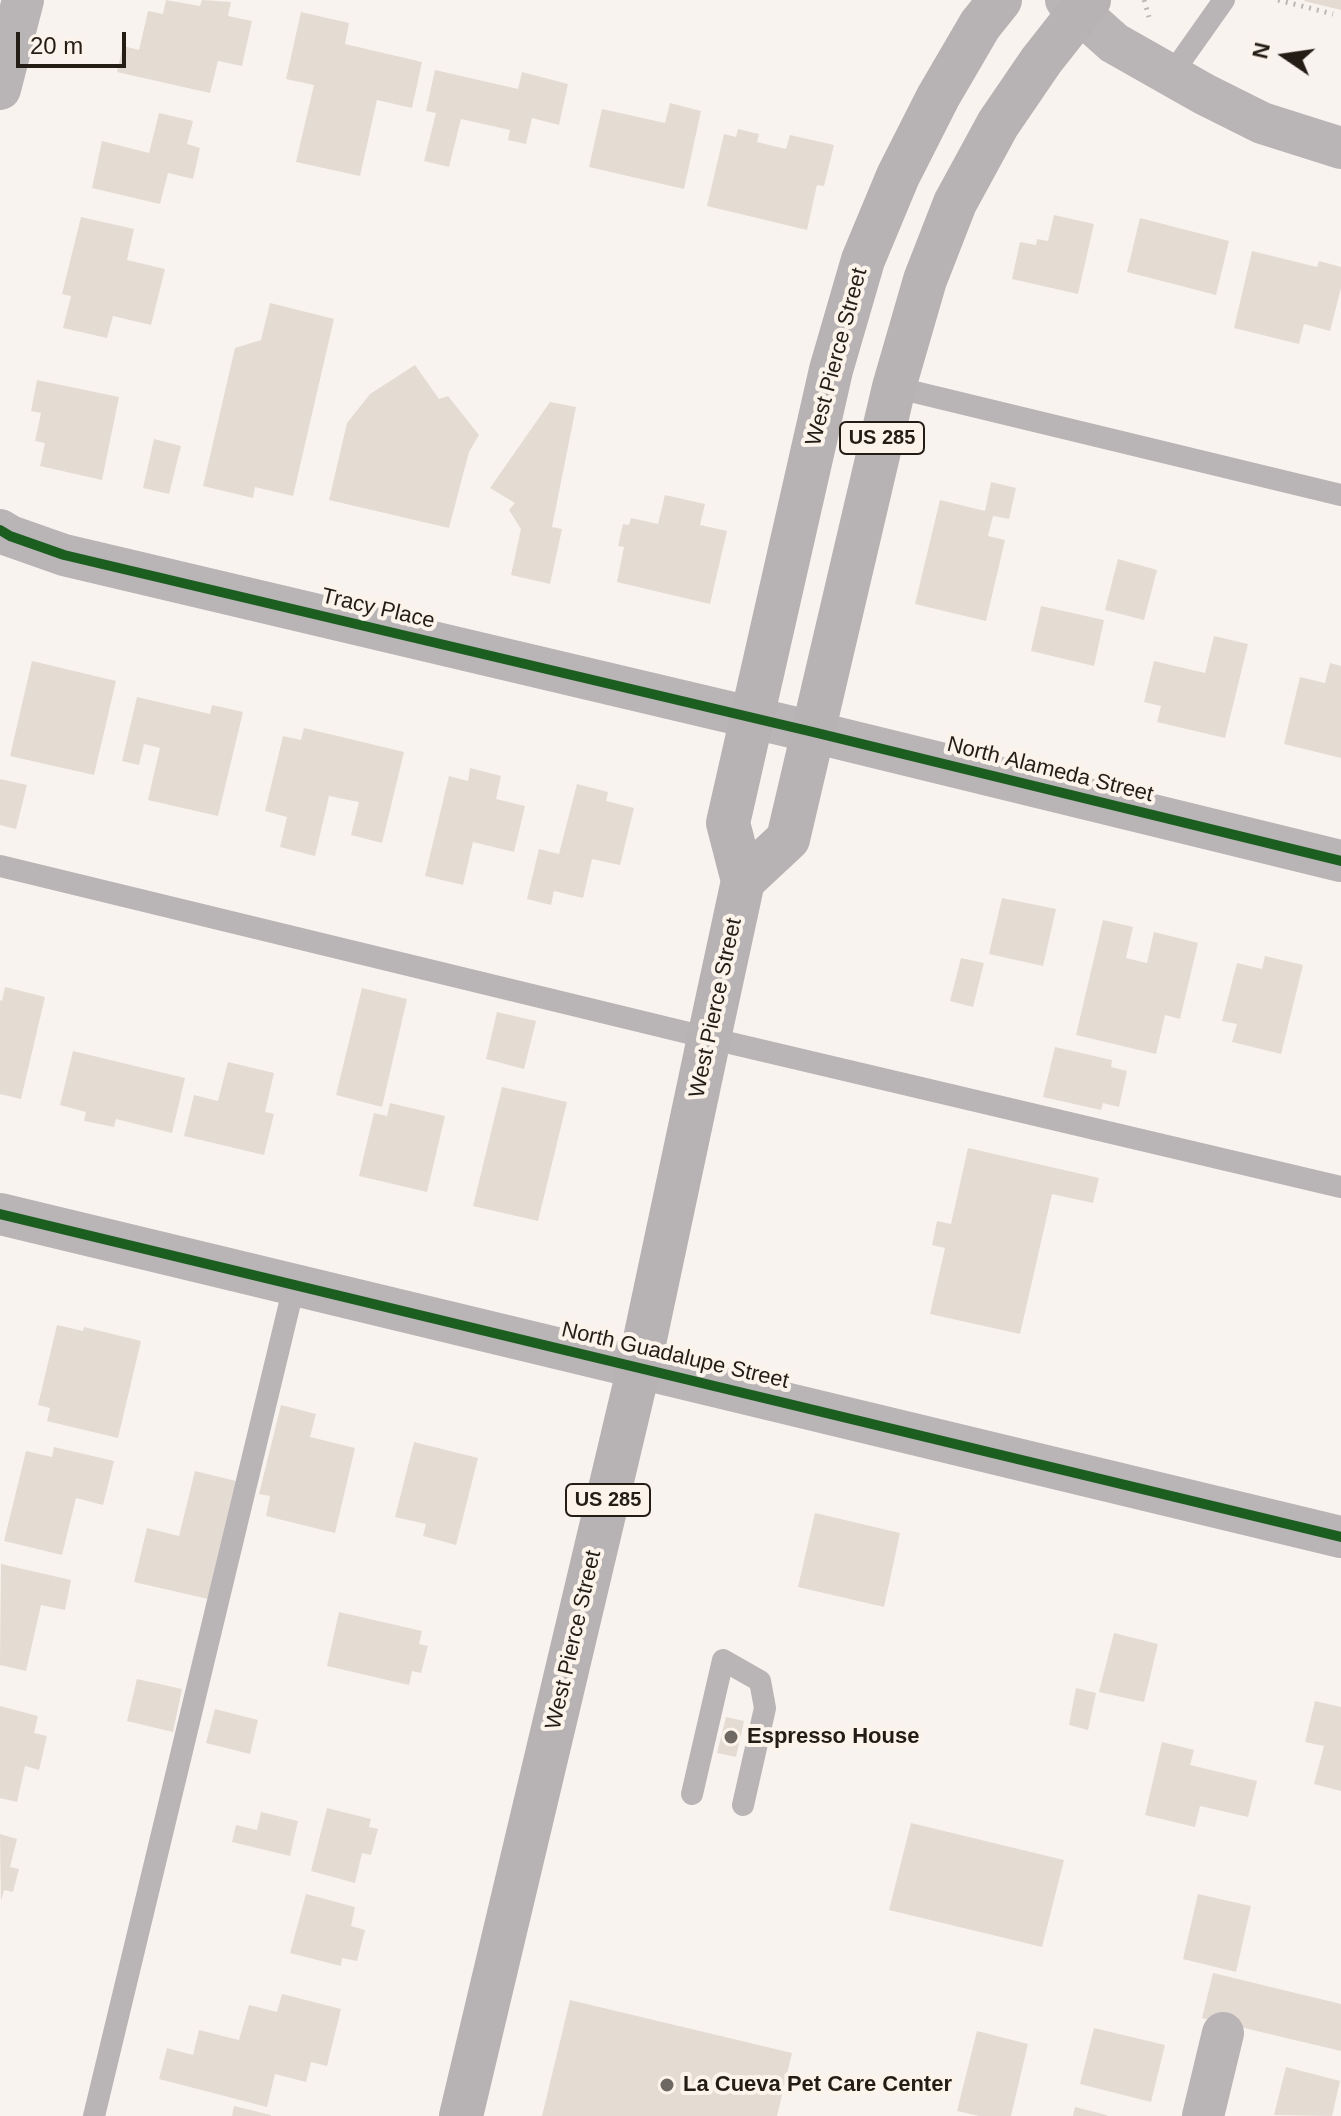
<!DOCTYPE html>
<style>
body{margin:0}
#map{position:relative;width:1341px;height:2116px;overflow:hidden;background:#f8f3ef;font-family:Helvetica,sans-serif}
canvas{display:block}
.north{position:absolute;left:1245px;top:16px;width:80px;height:80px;-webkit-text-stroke:6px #fcf3eb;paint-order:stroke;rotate:283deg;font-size:22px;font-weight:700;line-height:32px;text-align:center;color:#241d16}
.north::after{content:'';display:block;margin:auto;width:28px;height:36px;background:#241d16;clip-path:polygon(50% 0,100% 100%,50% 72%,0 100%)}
.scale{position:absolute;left:16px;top:32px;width:110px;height:36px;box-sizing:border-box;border:4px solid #241d16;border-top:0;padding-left:10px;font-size:24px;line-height:28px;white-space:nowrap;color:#241d16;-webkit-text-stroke:6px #fcf3eb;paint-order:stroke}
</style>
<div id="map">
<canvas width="1341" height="2116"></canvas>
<div class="north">N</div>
<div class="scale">20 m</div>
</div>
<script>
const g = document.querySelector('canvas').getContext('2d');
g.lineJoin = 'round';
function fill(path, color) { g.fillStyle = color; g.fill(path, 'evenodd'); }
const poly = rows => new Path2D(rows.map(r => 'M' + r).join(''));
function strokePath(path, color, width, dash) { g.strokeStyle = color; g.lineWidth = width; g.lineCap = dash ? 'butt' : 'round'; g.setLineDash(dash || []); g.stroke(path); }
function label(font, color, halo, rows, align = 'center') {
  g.font = font + ' Helvetica,sans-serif'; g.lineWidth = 8; g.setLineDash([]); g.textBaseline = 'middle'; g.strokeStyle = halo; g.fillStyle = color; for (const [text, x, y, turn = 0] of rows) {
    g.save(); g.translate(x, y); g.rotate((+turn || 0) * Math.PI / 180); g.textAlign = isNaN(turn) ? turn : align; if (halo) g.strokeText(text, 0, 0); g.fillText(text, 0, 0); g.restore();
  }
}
fill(poly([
 [166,0,200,6,202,0,231,2,228,16,252,21,242,66,218,61,210,93,117,72,123,46,139,50,148,11,163,14],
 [1305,0,1341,0,1341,10,1304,1],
 [301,12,349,23,345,44,422,62,412,108,377,100,360,176,296,162,314,85,286,79],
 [435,70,518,89,522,72,568,84,559,125,532,118,526,144,508,140,510,130,461,119,449,167,424,161,436,113,426,111],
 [670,103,701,111,684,189,589,167,602,109,665,123],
 [159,113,193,121,187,144,200,148,193,179,168,173,160,204,92,188,102,141,149,153],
 [738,129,759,134,757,142,786,149,790,135,834,145,824,186,817,185,807,230,707,206,724,134,736,137],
 [1054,215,1094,224,1078,294,1012,279,1020,242,1036,245,1037,239,1048,241],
 [81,217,134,229,127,260,165,269,151,325,113,316,107,338,63,328,71,296,62,294],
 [1140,218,1229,241,1216,295,1127,272],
 [1252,251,1317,267,1319,261,1341,267,1341,288,1330,331,1304,324,1299,344,1234,328],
 [270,303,334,319,293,496,255,487,253,498,203,486,235,348,261,340],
 [415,365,439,399,448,396,479,435,469,452,449,528,329,500,347,423,370,394],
 [37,380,119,397,102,480,40,466,45,443,35,441,41,413,31,411],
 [550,402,576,407,552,527,562,529,550,584,511,575,521,529,509,510,515,503,490,488],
 [154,439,181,446,169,494,143,488],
 [991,482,1016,488,1009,519,993,516,988,536,1005,540,986,621,915,604,940,500,985,511],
 [665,495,705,504,700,525,727,531,710,604,617,582,624,547,618,546,623,524,629,525,631,518,658,524],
 [1118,559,1157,570,1144,620,1105,610],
 [1041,606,1104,620,1094,666,1031,651],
 [1214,636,1248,644,1225,738,1157,722,1161,706,1144,702,1154,661,1205,673],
 [32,661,116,681,94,775,10,756],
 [1330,663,1341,666,1341,758,1284,744,1300,677,1325,683],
 [137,697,210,714,212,705,243,712,218,816,148,800,160,748,144,744,139,765,122,761],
 [304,728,404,752,382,843,351,835,359,802,329,796,315,856,280,847,287,817,265,811,283,736,301,740],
 [470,768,501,776,496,799,525,806,514,852,473,842,463,885,425,876,449,776,468,781],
 [0,779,27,785,16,829,0,825],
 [577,784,608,792,606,801,634,808,620,865,592,859,583,898,554,891,551,905,527,899,539,849,559,854],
 [1002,898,1056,909,1043,966,989,954],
 [1103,920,1133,927,1126,958,1147,963,1154,932,1198,943,1180,1019,1165,1015,1156,1054,1076,1035],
 [1265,956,1303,965,1281,1054,1232,1042,1237,1024,1222,1021,1237,963,1262,969],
 [961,958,984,963,973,1007,950,1001],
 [5,987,45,997,21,1099,0,1094,0,1000,2,1001],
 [362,988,407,999,382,1107,336,1095],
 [497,1012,536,1021,524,1069,486,1059],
 [1055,1047,1112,1060,1111,1067,1127,1071,1119,1107,1103,1103,1101,1110,1043,1097],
 [73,1051,185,1078,172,1133,116,1119,114,1127,84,1121,86,1112,60,1105],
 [228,1062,274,1073,265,1112,274,1114,264,1155,184,1136,194,1095,218,1101],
 [502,1087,567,1102,538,1221,473,1206],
 [390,1103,445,1116,427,1192,359,1176,374,1113,387,1116],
 [968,1148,1099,1178,1093,1203,1052,1194,1020,1334,930,1314,945,1248,932,1245,937,1221,951,1224],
 [57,1325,83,1331,84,1327,141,1341,118,1438,47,1421,50,1408,38,1405],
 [281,1405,316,1414,310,1437,355,1448,335,1533,266,1516,270,1496,259,1494],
 [414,1442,478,1458,456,1545,423,1536,426,1524,395,1517],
 [54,1447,114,1461,103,1505,76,1498,62,1555,4,1541,26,1451,52,1457],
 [195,1471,236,1481,208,1599,134,1582,147,1528,179,1536],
 [815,1513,900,1533,884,1607,798,1587],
 [1,1564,71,1580,65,1610,41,1605,26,1671,0,1665],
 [339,1612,422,1631,419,1644,428,1646,421,1673,412,1671,409,1685,327,1666],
 [1114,1633,1158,1644,1144,1702,1099,1692],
 [137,1679,182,1689,173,1732,127,1721],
 [1076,1688,1096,1693,1088,1730,1069,1725],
 [1315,1701,1341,1707,1341,1791,1314,1784,1324,1746,1305,1742],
 [0,1706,38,1716,34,1733,47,1736,39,1770,25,1766,17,1802,0,1798],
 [215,1709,258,1720,250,1754,206,1743],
 [726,1717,744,1721,736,1757,717,1753],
 [1162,1742,1194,1750,1190,1765,1257,1781,1248,1817,1200,1806,1195,1827,1145,1815],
 [327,1808,371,1819,369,1827,378,1829,371,1855,362,1853,355,1883,311,1871],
 [261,1812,298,1821,290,1856,232,1842,236,1825,257,1830],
 [911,1823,1064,1860,1042,1947,889,1910],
 [0,1834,17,1839,10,1867,19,1869,13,1892,4,1890,1,1901],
 [306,1894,355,1907,351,1926,365,1930,357,1961,342,1958,341,1966,290,1953],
 [1198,1894,1251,1906,1236,1972,1183,1959],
 [1213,1973,1341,2004,1341,2051,1202,2018],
 [282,1994,341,2009,327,2066,311,2062,306,2082,275,2074,267,2107,159,2079,167,2048,193,2055,199,2030,239,2040,249,2005,277,2012],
 [570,2000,792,2053,777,2116,542,2116],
 [1094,2028,1165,2045,1151,2102,1080,2084],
 [977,2031,1028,2044,1011,2116,979,2116,957,2111],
 [1286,2067,1340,2081,1332,2116,1274,2115],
 [234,2106,271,2115,271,2116,232,2116],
 [1075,2107,1107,2115,1107,2116,1073,2116]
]), '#e4dbd3');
strokePath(poly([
 [1144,0,1149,17],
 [1278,0,1333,14]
]), '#bcb8b8', 5, [2, 6]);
strokePath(poly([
 [1171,75,1224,0],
 [894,387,1341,495],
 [0,866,709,1038,1341,1187],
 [692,1794,723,1660,760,1681,765,1708,743,1805],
 [94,2116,294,1286]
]), '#b9b4b6', 22);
strokePath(poly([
 [1066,0,1114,43,1204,94,1262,123,1341,148],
 [0,89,23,0],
 [0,530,10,536,64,555,813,732,1341,861],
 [0,1214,1341,1537],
 [1203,2116,1223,2033]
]), '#b9b4b6', 42);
strokePath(poly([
 [743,881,788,839,894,387,925,280,955,203,998,124,1041,61,1089,0],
 [461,2116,639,1367,709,1038,743,881,728,823,831,370,863,260,898,176,938,97,980,25,1000,0]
]), '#b7b2b3', 44);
strokePath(poly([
 [0,530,10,536,64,555,813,732,1341,861],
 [0,1214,1341,1537]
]), '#1b5e20', 10);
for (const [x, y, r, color] of [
 [731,1737,8,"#6e6862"],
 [667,2085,8,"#6e6862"]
]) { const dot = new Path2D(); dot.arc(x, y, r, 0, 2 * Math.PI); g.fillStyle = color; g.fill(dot); strokePath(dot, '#fcf3eb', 3); }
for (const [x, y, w] of [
 [882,438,84],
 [608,1500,84]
]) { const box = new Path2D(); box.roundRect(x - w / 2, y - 16, w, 32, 6); g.fillStyle = '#fcf3eb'; g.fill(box); strokePath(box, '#241d16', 2); }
label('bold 20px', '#241d16', null, [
 ["US 285",882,438],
 ["US 285",608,1500]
]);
label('22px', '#241d16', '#fcf3eb', [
 ["West Pierce Street",837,357,-75],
 ["Tracy Place",378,609,13],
 ["North Alameda Street",1050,770,14],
 ["West Pierce Street",716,1008,-78],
 ["North Guadalupe Street",675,1356,13],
 ["West Pierce Street",574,1640,-77]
]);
label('bold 22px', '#241d16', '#fcf3eb', [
 ["Espresso House",747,1737],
 ["La Cueva Pet Care Center",683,2085]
], 'left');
</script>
